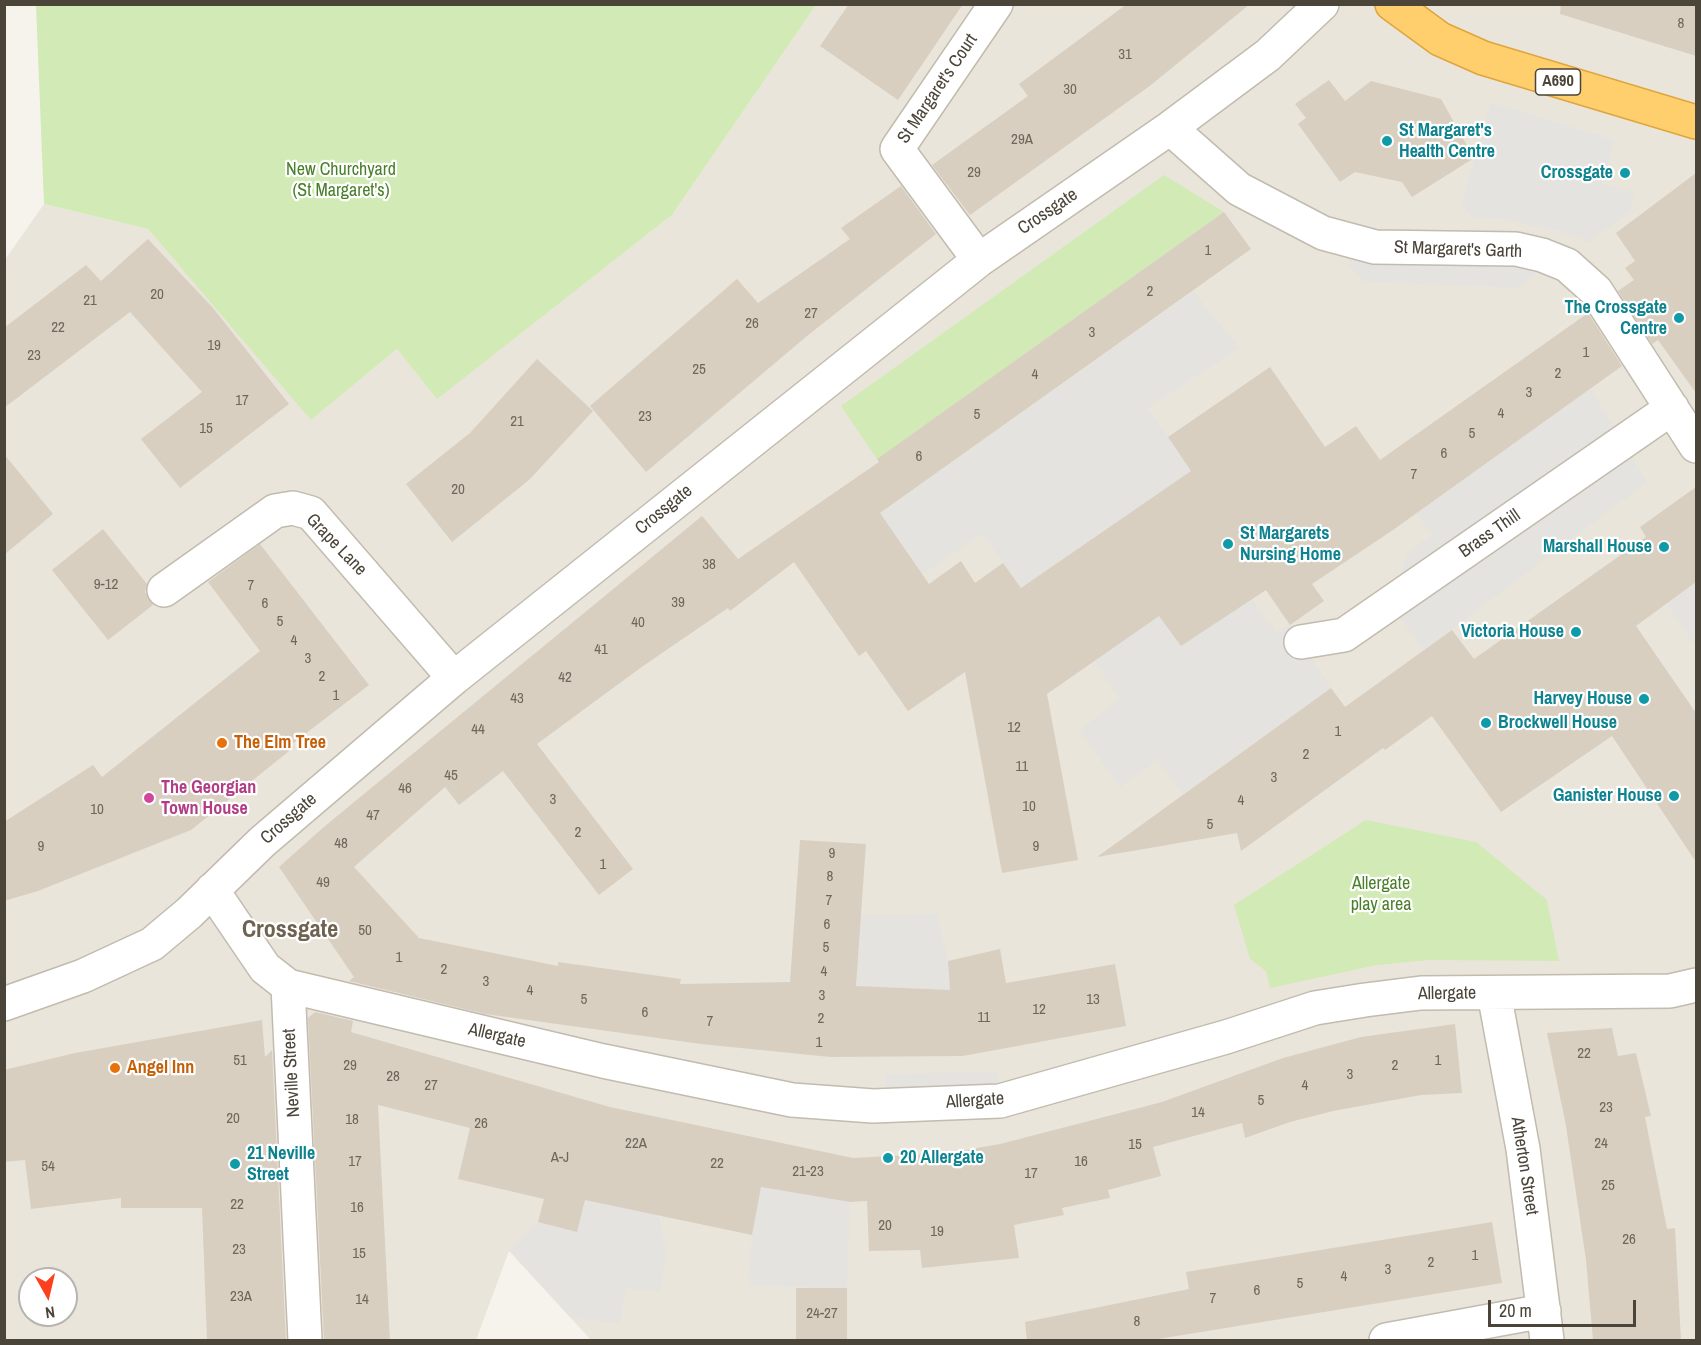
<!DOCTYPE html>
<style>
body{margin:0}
#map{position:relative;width:1701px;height:1345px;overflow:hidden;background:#f6f3ec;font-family:"Archivo Narrow",sans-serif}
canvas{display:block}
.frame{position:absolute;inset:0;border:6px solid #4b4439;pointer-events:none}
.north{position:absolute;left:18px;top:1267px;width:60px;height:60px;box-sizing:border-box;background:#fff;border:2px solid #b7b4b0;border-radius:50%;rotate:172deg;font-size:16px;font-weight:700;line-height:24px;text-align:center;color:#4b4439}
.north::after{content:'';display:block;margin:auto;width:21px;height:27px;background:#fc3f1d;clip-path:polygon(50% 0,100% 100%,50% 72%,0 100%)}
.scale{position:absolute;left:1488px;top:1300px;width:148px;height:27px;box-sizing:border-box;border:3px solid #4b4439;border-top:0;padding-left:8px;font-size:18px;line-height:21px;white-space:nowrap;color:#4b4439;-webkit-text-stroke:4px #fff;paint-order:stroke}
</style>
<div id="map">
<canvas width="1701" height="1345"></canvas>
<div class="frame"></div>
<div class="north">N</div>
<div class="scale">20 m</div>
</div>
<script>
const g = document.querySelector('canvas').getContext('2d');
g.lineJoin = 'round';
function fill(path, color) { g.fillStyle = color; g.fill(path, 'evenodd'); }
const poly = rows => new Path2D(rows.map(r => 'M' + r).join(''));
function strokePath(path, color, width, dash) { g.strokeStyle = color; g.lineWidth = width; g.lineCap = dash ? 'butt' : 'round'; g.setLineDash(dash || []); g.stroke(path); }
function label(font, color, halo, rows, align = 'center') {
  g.font = font + ' "Archivo Narrow",sans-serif'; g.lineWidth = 4.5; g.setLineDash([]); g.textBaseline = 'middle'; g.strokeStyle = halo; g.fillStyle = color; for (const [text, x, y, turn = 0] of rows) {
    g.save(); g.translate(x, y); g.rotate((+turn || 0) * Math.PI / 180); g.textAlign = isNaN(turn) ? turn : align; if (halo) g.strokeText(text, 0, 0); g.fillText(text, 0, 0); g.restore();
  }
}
fill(poly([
 [816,5,1696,5,1696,1340,591,1340,509,1251,476,1340,5,1340,4,261,44,204,148,229,312,419,397,349,437,398,672,215],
 [30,1279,66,1279,66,1315,30,1315]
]), '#eae5da');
fill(poly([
 [36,5,36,4,816,5,672,215,437,399,397,349,311,420,148,229,44,204],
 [1164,175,1224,212,877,459,841,406],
 [1366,820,1476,842,1547,900,1559,961,1429,960,1377,965,1270,988,1266,971,1250,959,1234,905]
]), '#d2eab5');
fill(poly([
 [1491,102,1614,140,1602,184,1635,193,1630,212,1589,242,1555,230,1501,219,1473,218,1462,203],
 [1350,241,1542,255,1536,274,1519,288,1365,282,1349,266],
 [1193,291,1239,348,1148,408,1191,471,1021,588,983,534,922,574,880,514],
 [1591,389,1647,482,1423,651,1391,602,1408,552,1432,535,1416,513],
 [1696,582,1696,647,1667,604],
 [1252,599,1276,633,1290,625,1331,688,1183,794,1157,761,1120,787,1079,731,1119,699,1094,661,1159,616,1181,646],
 [937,914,948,961,950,990,856,986,861,915],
 [998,1071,1000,1101,886,1105,885,1074],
 [594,1166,659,1215,666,1250,661,1292,626,1288,620,1323,571,1318,509,1250,538,1222,577,1232],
 [761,1187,850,1202,847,1288,748,1286,752,1235]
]), '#e5e3e0');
fill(poly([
 [849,4,963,4,898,100,820,46],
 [1127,4,1250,4,1151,85,970,215,932,165,1028,96,1019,84],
 [1561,4,1696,4,1696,56,1560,14],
 [1329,80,1345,101,1371,81,1441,99,1474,158,1412,197,1402,182,1355,172,1340,182,1298,124,1306,118,1295,104],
 [1696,173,1696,393,1658,340,1652,344,1618,291,1634,280,1625,268,1635,261,1616,233],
 [901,186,936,234,807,336,646,472,590,406,737,279,758,303,850,239,841,228],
 [1224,212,1251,249,880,513,929,584,961,561,975,583,1003,563,1021,588,1191,471,1168,437,1270,367,1325,447,1356,426,1380,460,1588,313,1622,366,1393,530,1312,584,1324,601,1290,625,1266,590,1181,646,1159,616,1047,694,1078,860,1002,873,965,672,908,711,866,651,859,656,794,562,730,611,728,608,643,666,537,744,633,869,599,895,503,771,459,805,445,787,354,867,419,938,558,966,558,962,681,979,680,984,790,982,800,840,866,844,856,986,950,990,948,961,1000,949,1006,983,1115,964,1126,1026,963,1056,830,1057,701,1044,485,1014,349,981,354,977,279,867,325,826,702,516,738,559,879,462,877,459],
 [148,239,213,308,289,404,180,488,141,439,202,392,130,312,4,408,4,328,86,265,101,281],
 [537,359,593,411,529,480,452,542,406,484,470,433],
 [4,454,53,514,4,555],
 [1696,487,1696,582,1636,626,1696,713,1696,862,1612,736,1501,812,1432,716,1385,750,1383,748,1241,851,1237,833,1097,857,1331,688,1345,707,1452,630,1474,659,1646,537,1640,527],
 [103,529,147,584,145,592,153,605,108,640,52,570],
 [260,544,369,685,292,744,294,747,191,830,38,891,4,901,4,822,93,765,102,777,260,651,208,582],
 [315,1012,353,1021,351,1032,610,1107,853,1158,948,1153,1000,1144,1162,1102,1283,1058,1361,1037,1455,1024,1462,1093,1421,1095,1333,1111,1290,1122,1245,1138,1242,1123,1153,1147,1161,1176,1108,1190,1110,1198,1062,1208,1064,1215,1014,1225,1019,1258,922,1268,920,1250,869,1251,867,1201,850,1202,761,1187,752,1235,585,1200,577,1232,538,1222,544,1199,458,1179,470,1128,378,1105,390,1341,324,1341,308,1018],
 [262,1020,265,1057,272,1050,286,1341,207,1341,202,1208,121,1208,121,1198,31,1209,25,1160,4,1162,4,1070,75,1053],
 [1612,1028,1618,1056,1636,1053,1651,1116,1645,1117,1667,1229,1675,1228,1681,1341,1593,1341,1586,1260,1566,1126,1547,1033],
 [1492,1222,1502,1283,1146,1341,1027,1341,1025,1322,1189,1289,1186,1272],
 [796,1288,847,1288,847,1341,796,1341]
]), '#d8cfc1');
const street = poly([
 [1170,128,1239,189,1323,233,1375,247,1516,249,1542,255,1567,265,1596,291,1696,446],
 [979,260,897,149,996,4],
 [164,590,275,511,293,508,311,513,454,678],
 [1301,642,1344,635,1672,408],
 [212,890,265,968,288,986,603,1061,792,1100,873,1106,1000,1101,1226,1037,1315,1008,1365,1000,1421,993,1670,991,1696,985],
 [288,986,305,1340],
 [1494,993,1523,1149,1547,1340],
 [4,1004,83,976,152,944,189,913,262,842,454,678,979,260,1170,128,1268,55,1322,4],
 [1386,1340,1544,1311]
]);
const highway = poly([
 [1392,4,1440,39,1483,58,1696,122]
]);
strokePath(street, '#c2bbae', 36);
strokePath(highway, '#e0a43c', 36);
strokePath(street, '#fff', 33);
strokePath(highway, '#ffcf6e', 33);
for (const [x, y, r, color] of [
 [1387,141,6,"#0f9aa8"],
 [1625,173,6,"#0f9aa8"],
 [1679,318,6,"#0f9aa8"],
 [1228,544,6,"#0f9aa8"],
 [1664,547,6,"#0f9aa8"],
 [1576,632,6,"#0f9aa8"],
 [1644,699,6,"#0f9aa8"],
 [1486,723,6,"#0f9aa8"],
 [222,743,6,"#e8710a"],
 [1674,796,6,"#0f9aa8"],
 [149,798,6,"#d1479c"],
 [115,1068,6,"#e8710a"],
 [888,1158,6,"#0f9aa8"],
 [235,1164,6,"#0f9aa8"]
]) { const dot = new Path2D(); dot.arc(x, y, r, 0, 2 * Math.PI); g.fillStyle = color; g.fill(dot); strokePath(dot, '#fff', 2); }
label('15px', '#6e675b', null, [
 ["8",1681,24],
 ["31",1125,55],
 ["30",1070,90],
 ["29A",1022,140],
 ["29",974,173],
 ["1",1208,251],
 ["2",1150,292],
 ["20",157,295],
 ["21",90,301],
 ["27",811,314],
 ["26",752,324],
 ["22",58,328],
 ["3",1092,333],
 ["19",214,346],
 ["1",1586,353],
 ["23",34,356],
 ["25",699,370],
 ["2",1558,374],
 ["4",1035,375],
 ["3",1529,393],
 ["17",242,401],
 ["4",1501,414],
 ["5",977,415],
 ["23",645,417],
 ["21",517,422],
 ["15",206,429],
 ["5",1472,434],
 ["6",1444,454],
 ["6",919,457],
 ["7",1414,475],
 ["20",458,490],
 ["38",709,565],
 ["9-12",106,585],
 ["7",251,586],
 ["39",678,603],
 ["6",265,604],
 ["5",280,622],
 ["40",638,623],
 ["4",294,641],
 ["41",601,650],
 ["3",308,659],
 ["2",322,677],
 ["42",565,678],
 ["1",336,696],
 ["43",517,699],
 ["12",1014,728],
 ["44",478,730],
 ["1",1338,732],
 ["2",1306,755],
 ["11",1022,767],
 ["45",451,776],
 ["3",1274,778],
 ["46",405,789],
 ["3",553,800],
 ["4",1241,801],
 ["10",1029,807],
 ["10",97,810],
 ["47",373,816],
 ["5",1210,825],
 ["2",578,833],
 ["48",341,844],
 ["9",41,847],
 ["9",1036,847],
 ["9",832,854],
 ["1",603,865],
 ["8",830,877],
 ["49",323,883],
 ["7",829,901],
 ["6",827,925],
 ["50",365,931],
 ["5",826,948],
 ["1",399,958],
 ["2",444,970],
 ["4",824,972],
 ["3",486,982],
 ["4",530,991],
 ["3",822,996],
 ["5",584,1000],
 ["13",1093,1000],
 ["12",1039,1010],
 ["6",645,1013],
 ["11",984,1018],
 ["2",821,1019],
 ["7",710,1022],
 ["1",819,1043],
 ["22",1584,1054],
 ["51",240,1061],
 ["1",1438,1061],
 ["29",350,1066],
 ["2",1395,1066],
 ["3",1350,1075],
 ["28",393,1077],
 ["27",431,1086],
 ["4",1305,1086],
 ["5",1261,1101],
 ["23",1606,1108],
 ["14",1198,1113],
 ["20",233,1119],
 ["18",352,1120],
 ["26",481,1124],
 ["22A",636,1144],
 ["24",1601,1144],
 ["15",1135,1145],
 ["A-J",560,1158],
 ["17",355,1162],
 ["16",1081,1162],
 ["22",717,1164],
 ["54",48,1167],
 ["21-23",808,1172],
 ["17",1031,1174],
 ["25",1608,1186],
 ["22",237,1205],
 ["16",357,1208],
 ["20",885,1226],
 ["19",937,1232],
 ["26",1629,1240],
 ["23",239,1250],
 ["15",359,1254],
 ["1",1475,1256],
 ["2",1431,1263],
 ["3",1388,1270],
 ["4",1344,1277],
 ["5",1300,1284],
 ["6",1257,1291],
 ["23A",241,1297],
 ["7",1213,1299],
 ["14",362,1300],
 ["24-27",822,1314],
 ["8",1137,1322]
]);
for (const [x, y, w] of [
 [1558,82,45]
]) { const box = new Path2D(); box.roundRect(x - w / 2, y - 13, w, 26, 4.5); g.fillStyle = '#fff'; g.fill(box); strokePath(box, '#4b4439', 1.5); }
label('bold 16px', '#4b4439', null, [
 ["A690",1558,82]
]);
label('18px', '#4b4439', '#fff', [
 ["St Margaret's Court",938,89,-56],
 ["Crossgate",1048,212,-34],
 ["St Margaret's Garth",1458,250,2],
 ["Crossgate",664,510,-39],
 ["Brass Thill",1490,534,-35],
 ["Grape Lane",336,545,46],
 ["Crossgate",289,819,-41],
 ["Allergate",1447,994,-1],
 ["Allergate",497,1036,13],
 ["Neville Street",292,1073,-93],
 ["Allergate",975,1101,-4],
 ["Atherton Street",1524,1166,81]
]);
label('bold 18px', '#0d838f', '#fff', [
 ["St Margaret's",1399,131,"left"],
 ["Health Centre",1399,152,"left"],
 ["Crossgate",1613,173],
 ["The Crossgate",1667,308],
 ["Centre",1667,329],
 ["St Margarets",1240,534,"left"],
 ["Nursing Home",1240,555,"left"],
 ["Marshall House",1652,547],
 ["Victoria House",1564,632],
 ["Harvey House",1632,699],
 ["Brockwell House",1498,723,"left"],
 ["Ganister House",1662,796],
 ["21 Neville",247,1154,"left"],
 ["Street",247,1175,"left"],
 ["20 Allergate",900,1158,"left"]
], 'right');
label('18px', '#4a7f2a', '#fff', [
 ["New Churchyard",341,170],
 ["(St Margaret's)",341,191],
 ["Allergate",1381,884],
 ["play area",1381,905]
]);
label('bold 18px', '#c56008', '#fff', [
 ["The Elm Tree",234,743],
 ["Angel Inn",127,1068]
], 'left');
label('bold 18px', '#b23c85', '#fff', [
 ["The Georgian",161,788],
 ["Town House",161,809]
], 'left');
label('bold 24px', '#6e6250', '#fff', [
 ["Crossgate",290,931]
]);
</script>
